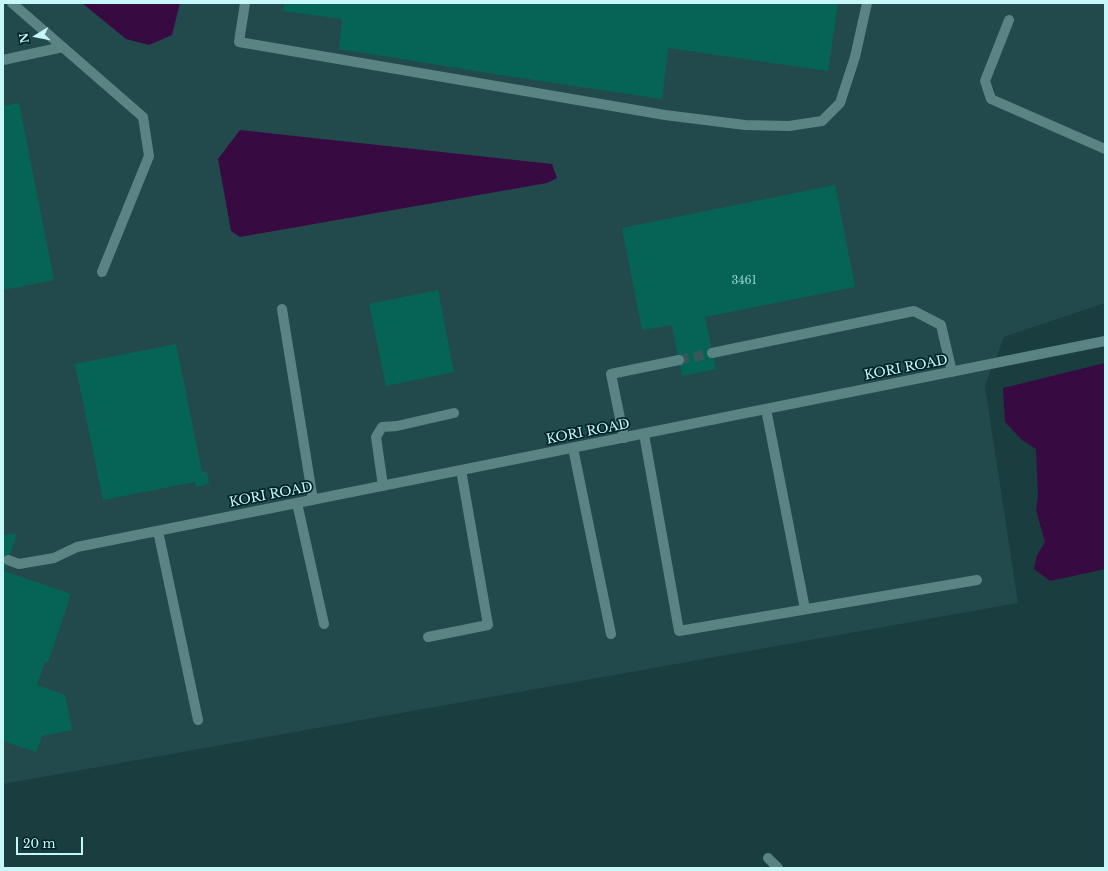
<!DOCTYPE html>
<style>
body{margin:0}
#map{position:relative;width:1108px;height:871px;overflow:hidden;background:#1a3d3f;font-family:"Libre Baskerville",serif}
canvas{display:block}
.frame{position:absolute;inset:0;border:4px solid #c6f8fa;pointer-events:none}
.north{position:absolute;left:16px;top:16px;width:40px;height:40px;-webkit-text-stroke:3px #002425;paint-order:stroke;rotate:260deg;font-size:11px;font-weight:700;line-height:16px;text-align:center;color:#c6f8fa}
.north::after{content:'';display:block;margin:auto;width:14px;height:18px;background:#c6f8fa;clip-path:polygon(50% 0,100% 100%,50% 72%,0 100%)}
.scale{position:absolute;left:16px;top:837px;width:67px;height:18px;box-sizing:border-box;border:2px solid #c6f8fa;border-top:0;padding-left:5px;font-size:12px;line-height:14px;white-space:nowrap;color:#c6f8fa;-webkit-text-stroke:3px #002425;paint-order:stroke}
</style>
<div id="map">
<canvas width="1108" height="871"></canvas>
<div class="frame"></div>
<div class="north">N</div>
<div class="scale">20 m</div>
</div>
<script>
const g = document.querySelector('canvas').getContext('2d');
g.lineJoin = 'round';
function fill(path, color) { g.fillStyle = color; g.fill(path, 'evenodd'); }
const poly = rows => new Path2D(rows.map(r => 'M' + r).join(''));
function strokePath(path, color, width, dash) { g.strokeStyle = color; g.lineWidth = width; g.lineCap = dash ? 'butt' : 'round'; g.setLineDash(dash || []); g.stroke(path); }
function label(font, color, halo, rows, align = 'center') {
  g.font = font + ' "Libre Baskerville",serif'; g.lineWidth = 3.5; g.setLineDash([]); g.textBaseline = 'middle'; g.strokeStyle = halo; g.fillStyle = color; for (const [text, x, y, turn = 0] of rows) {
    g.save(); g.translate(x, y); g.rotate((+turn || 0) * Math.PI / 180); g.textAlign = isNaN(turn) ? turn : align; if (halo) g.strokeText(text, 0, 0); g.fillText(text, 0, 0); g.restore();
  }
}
fill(poly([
 [3,3,1105,3,1105,303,1004,337,985,386,1018,603,3,784]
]), '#224a4c');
fill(poly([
 [82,3,180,3,172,35,149,45,126,39],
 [240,130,552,164,557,178,547,183,240,237,231,231,218,159],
 [1105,363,1105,569,1050,581,1034,569,1037,555,1045,542,1036,510,1038,496,1036,449,1022,440,1005,422,1003,388]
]), '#380a42');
fill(poly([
 [285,3,838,3,828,71,668,48,662,99,514,77,339,49,342,19,283,11],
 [19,103,54,280,3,290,3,106],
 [835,185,855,287,705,317,716,369,682,376,672,325,642,330,622,228],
 [438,290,454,372,386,386,369,304],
 [176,344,202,472,207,472,209,484,196,487,195,482,103,500,75,364],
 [17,533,4,571,71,594,48,662,45,661,37,685,65,695,72,730,42,736,36,752,3,741,3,535]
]), '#066457');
strokePath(poly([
 [679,360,712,353]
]), '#34595b', 10, [10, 5]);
strokePath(poly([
 [12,3,143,117,149,156,102,272],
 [245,3,239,42,665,115,745,125,789,126,822,121,840,103,855,57,867,3],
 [1009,20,985,81,991,99,1105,149],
 [3,60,63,47],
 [282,309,313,500],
 [712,353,914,311,941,325,952,372],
 [766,409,805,609],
 [644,434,679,631,977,580],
 [624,438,611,374,679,360],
 [573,448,611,634],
 [383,486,376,437,382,427,397,426,454,413],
 [297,503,324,624],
 [158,531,198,720],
 [8,560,19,564,54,558,77,547,1105,341],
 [428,637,488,625,461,470],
 [768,858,778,868]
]), '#5a8384', 10);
label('11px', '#96d3d1', null, [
 ["3461",744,281]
]);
label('13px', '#c6f8fa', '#002425', [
 ["KORI ROAD",906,368,-11],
 ["KORI ROAD",588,432,-11],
 ["KORI ROAD",271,495,-11]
]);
</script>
